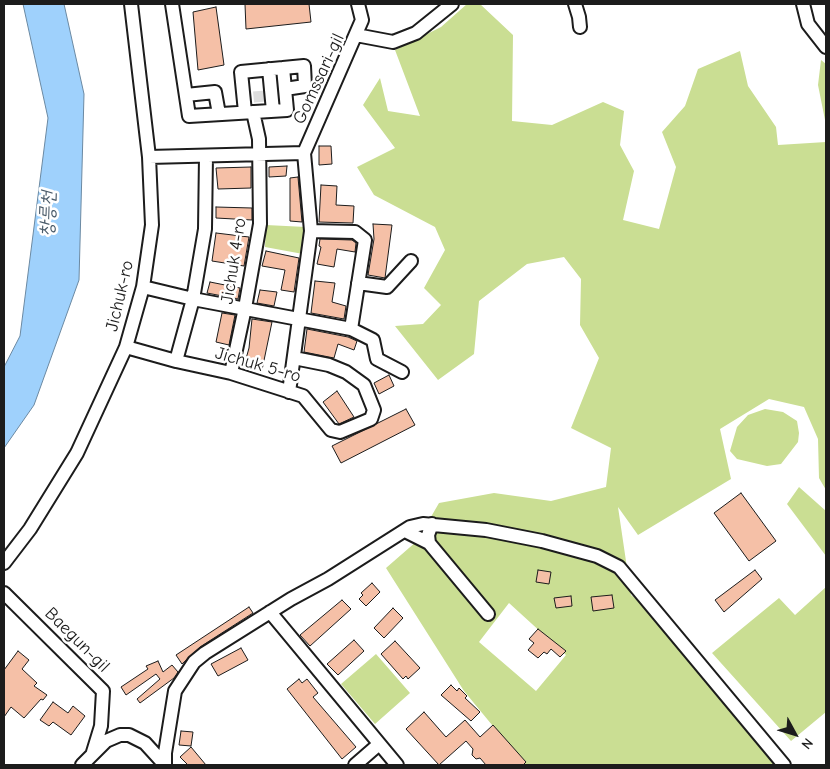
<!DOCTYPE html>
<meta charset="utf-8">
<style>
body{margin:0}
#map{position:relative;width:830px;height:769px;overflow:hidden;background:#fff;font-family:"Comic Neue",sans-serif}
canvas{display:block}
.frame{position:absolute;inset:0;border:5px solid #1c1c1c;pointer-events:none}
.north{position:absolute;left:770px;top:709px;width:50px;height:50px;-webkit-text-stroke:4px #fff;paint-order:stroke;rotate:129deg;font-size:14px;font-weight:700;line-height:20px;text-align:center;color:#1c1c1c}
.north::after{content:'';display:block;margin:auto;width:18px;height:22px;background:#1c1c1c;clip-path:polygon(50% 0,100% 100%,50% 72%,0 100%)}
</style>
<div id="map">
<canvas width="830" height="769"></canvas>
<div class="frame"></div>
<div class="north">N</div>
</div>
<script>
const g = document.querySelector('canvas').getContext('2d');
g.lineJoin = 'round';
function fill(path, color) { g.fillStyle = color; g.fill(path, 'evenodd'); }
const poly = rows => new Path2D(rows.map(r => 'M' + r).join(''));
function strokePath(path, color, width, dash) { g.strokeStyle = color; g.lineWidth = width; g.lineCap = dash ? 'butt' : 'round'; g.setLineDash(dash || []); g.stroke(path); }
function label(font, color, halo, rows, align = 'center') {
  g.font = font + ' "Comic Neue","Poor Story",sans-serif'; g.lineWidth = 5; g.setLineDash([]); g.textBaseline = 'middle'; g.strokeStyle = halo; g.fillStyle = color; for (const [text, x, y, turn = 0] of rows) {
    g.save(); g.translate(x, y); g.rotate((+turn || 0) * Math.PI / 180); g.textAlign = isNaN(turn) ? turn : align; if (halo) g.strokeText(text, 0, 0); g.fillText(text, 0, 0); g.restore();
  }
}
fill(poly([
 [467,4,480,4,513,35,512,121,552,125,603,102,624,111,620,145,634,171,623,220,659,229,676,167,662,132,685,106,698,69,740,51,748,86,776,127,778,145,826,142,826,490,819,478,818,439,804,407,769,399,720,429,731,479,638,535,618,507,631,595,667,624,779,765,525,765,464,691,386,568,417,541,439,503,494,493,551,501,606,487,611,448,571,428,599,358,580,325,581,279,564,257,527,264,479,301,474,354,438,380,395,326,423,324,441,305,424,288,445,250,435,227,374,195,357,167,395,148,363,105,380,78,388,111,420,116,395,50,441,27],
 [509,603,566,655,536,691,479,642],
 [821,60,826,64,826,125,818,85],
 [266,225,306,227,303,254,265,247],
 [765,409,783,412,797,421,799,433,798,442,781,464,767,466,737,459,730,451,737,427,748,415],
 [799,487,826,511,826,556,787,504],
 [826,587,826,712,791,741,712,653,779,598,795,615],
 [376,654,410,693,375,724,341,684]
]), '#cade93');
const water = poly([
 [23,4,64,4,84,94,79,280,34,405,4,448,4,367,20,336,48,118,23,4]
]);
fill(water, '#9fd1fc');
strokePath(water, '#6b89a2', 1);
const building = poly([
 [245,4,309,4,311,22,246,29,245,4],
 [216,7,224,65,198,70,193,12,216,7],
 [319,146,331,146,332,164,319,165,319,146],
 [287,166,286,176,269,177,269,167,287,166],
 [251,167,251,188,218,189,216,168,251,167],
 [298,177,302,222,290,221,290,178,298,177],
 [321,185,337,186,336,205,354,206,353,223,319,222,321,185],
 [216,207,252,208,252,220,216,218,216,207],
 [373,224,392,225,385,278,368,275,374,239,373,224],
 [216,233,249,237,244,266,212,261,216,233],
 [320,239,352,240,356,243,355,252,337,249,334,267,317,264,321,247,319,246,320,239],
 [266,251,299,258,294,292,281,290,285,270,262,266,266,251],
 [315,281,335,283,332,302,346,306,344,319,311,313,315,281],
 [210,282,240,288,238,299,207,293,210,282],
 [260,290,277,292,274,306,257,303,260,290],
 [222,313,235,315,229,345,216,342,222,313],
 [252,319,272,322,262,370,244,366,249,348,252,319],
 [307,329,348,337,357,341,354,350,338,344,334,358,304,352,307,329],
 [389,375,394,386,379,394,374,383,389,375],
 [337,391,354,417,339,424,323,402,337,391],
 [406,409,415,425,341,463,332,446,406,409],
 [741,493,776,541,749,561,714,513,741,493],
 [538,570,551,572,549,584,536,582,538,570],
 [755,570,762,579,724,612,715,600,755,570],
 [372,583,380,592,366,606,359,599,363,595,361,593,372,583],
 [612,595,614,608,593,611,591,597,612,595],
 [571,596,572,606,556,608,554,598,571,596],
 [342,600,351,609,310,646,300,635,342,600],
 [249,607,253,613,200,647,182,664,176,655,249,607],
 [393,608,403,618,384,638,374,628,393,608],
 [538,629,566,651,560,657,551,649,547,654,544,652,538,658,528,650,534,643,529,639,538,629],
 [354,640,364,651,338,675,327,664,354,640],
 [395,641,420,668,408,679,406,676,403,679,381,654,395,641],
 [241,648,248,660,218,676,211,664,241,648],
 [18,651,29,660,22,669,37,683,34,686,47,695,43,700,41,699,24,718,11,707,4,717,4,670,18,651],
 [158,661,163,672,172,665,178,672,174,678,140,703,137,699,160,679,156,674,126,695,121,687,148,669,146,666,158,661],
 [299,679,302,683,307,679,318,693,313,697,356,747,342,759,287,689,299,679],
 [451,685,457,691,459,688,467,696,465,698,480,712,471,721,441,695,451,685],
 [53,702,68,713,73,706,85,716,71,735,53,722,49,726,40,720,53,702],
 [424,712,446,737,465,720,480,737,493,725,526,762,523,765,486,765,480,758,476,759,472,755,473,749,466,741,439,765,406,729,424,712],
 [181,731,193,732,191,746,179,745,181,731],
 [191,747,206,765,188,765,180,757,191,747]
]);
fill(building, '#f5c0a7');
strokePath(building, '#1c1c1c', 1);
strokePath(poly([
 [259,91,260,102]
]), '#ddd', 12, [12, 6]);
const minor = poly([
 [172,4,189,116,287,110,283,68],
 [575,4,579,17,580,27],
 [803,4,808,24,826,47],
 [356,35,393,42,416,33,452,4],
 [269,69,273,111],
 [186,95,215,92,219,114],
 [245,112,241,72,304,66,305,86,285,89],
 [304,153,362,20,358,4],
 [149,157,304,153,311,231,289,392],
 [311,231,355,232,365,240,351,329],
 [358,283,387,287,411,261],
 [143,287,193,299,351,329,373,340,377,359,402,372],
 [126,347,176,361,231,373,303,396,331,430,340,432,371,419,374,410,364,385,346,372,329,365,294,358],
 [176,361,193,299,205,229,206,156],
 [231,373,245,308,260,224,259,139,253,112],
 [405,531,429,543,428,535,432,524],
 [429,543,488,614],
 [4,563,30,529,77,453,126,347,143,287,152,225,149,157,131,4],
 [4,593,103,691,101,726,93,752],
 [270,612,397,765],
 [82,765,106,741,120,735,129,735,145,743,165,765],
 [165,765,165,753,175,691,194,662,205,653,291,599,328,579,410,527,423,524,486,530,542,541,597,556,619,567,784,765],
 [355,765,378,745]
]);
strokePath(minor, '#1c1c1c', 16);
strokePath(minor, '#fff', 12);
label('18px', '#1c1c1c', '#fff', [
 ["Gomssari-gil",319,79,-65],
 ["Jichuk 4-ro",234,261,-81],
 ["Jichuk-ro",120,296,-77],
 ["Jichuk 5-ro",258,365,16],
 ["Baegun-gil",77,640,45]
]);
label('italic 19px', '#4a5b6a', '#fff', [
 ["창릉천",48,214,-88]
]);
</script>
